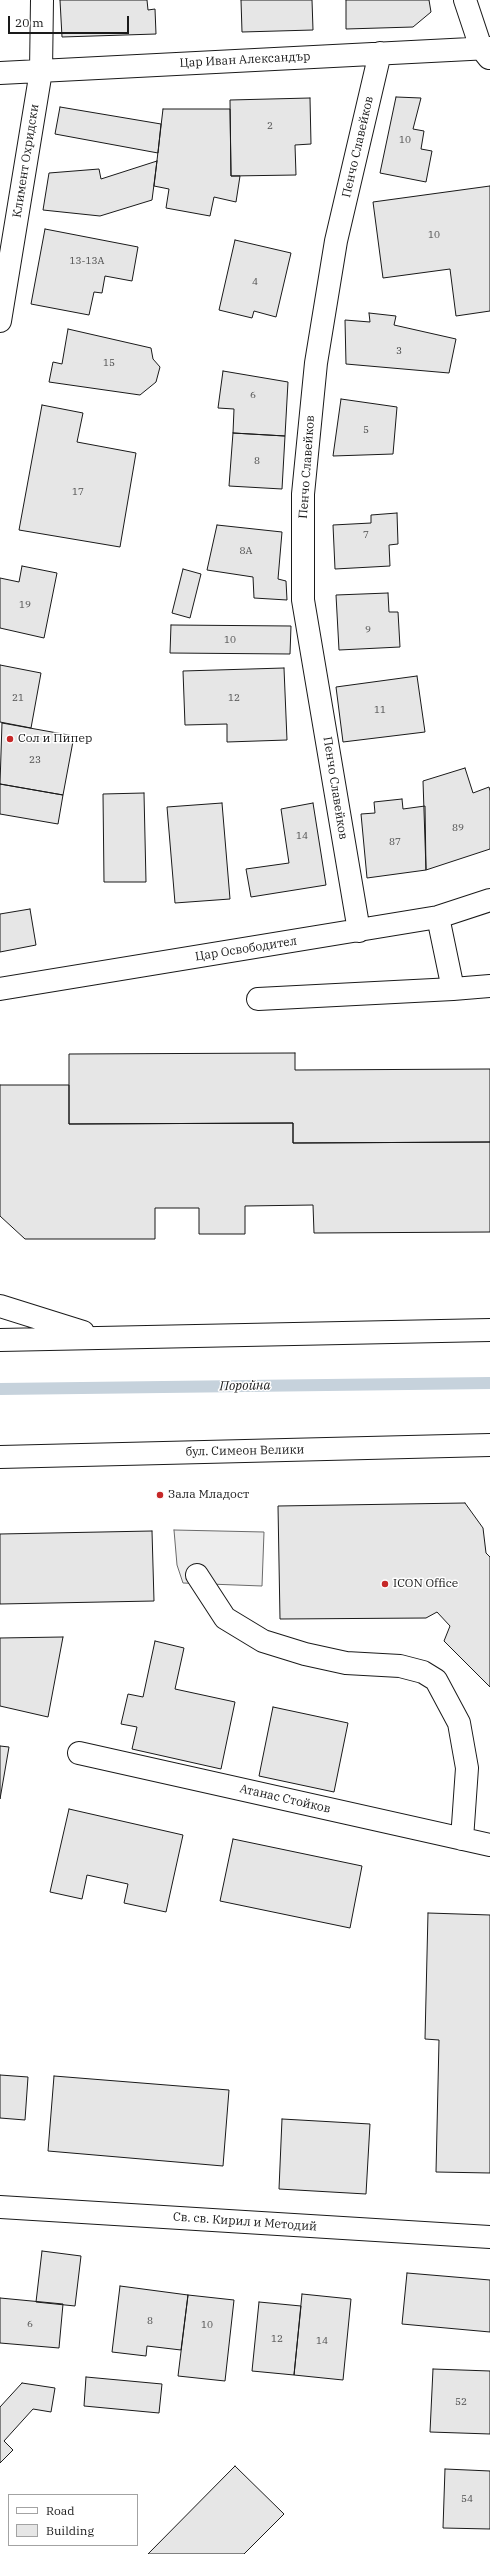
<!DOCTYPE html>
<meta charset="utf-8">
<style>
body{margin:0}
#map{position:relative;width:490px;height:2554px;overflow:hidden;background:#fff;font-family:"IBM Plex Serif",serif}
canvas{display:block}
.legend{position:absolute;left:8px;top:2494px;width:130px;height:52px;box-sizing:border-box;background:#fff;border:1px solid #a3a3a3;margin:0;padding:5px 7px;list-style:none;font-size:12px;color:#1a1a1a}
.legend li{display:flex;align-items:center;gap:8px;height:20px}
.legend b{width:20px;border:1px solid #a3a3a3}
.scale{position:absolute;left:8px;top:16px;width:121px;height:18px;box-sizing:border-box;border:2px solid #1a1a1a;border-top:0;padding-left:5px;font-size:12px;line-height:14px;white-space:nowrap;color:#1a1a1a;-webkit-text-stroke:3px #fff;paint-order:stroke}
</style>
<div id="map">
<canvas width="490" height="2554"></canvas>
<ul class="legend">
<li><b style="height:5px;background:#fff"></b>Road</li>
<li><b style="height:11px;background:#e6e6e6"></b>Building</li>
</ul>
<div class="scale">20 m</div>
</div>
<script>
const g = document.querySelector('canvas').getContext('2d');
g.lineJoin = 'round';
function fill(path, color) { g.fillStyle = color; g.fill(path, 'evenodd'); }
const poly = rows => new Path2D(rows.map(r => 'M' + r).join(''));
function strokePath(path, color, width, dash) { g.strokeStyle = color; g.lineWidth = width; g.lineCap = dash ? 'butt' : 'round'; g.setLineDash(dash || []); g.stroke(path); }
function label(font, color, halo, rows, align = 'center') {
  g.font = font + ' "IBM Plex Serif",serif'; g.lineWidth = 3; g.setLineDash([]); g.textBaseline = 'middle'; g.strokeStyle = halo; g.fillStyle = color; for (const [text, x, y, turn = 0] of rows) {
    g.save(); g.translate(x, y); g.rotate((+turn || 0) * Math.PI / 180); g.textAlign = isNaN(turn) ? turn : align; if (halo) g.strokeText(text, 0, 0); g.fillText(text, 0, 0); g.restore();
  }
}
const parking = poly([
 [174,1530,264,1532,262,1586,183,1583,177,1565,174,1530]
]);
fill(parking, '#ededed');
strokePath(parking, '#6a6a6a', 1);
strokePath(poly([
 [0,1389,490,1383]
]), '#c6d2dc', 12);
const building = poly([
 [60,0,147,0,148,10,155,9,156,34,62,37,60,0],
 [241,0,312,0,313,30,242,32,241,0],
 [346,0,429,0,431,12,413,27,346,29,346,0],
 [396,97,421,98,413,129,424,131,421,149,432,151,426,182,380,173,396,97],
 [310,98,311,144,295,145,296,175,231,176,230,100,310,98],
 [60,107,161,124,158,153,55,134,60,107],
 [163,109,230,109,231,176,240,176,236,202,214,197,210,216,166,208,169,189,154,186,163,109],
 [157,161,152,200,100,216,43,210,49,173,99,169,101,179,157,161],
 [490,186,490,311,456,316,450,269,383,278,373,202,490,186],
 [45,229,138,247,132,281,105,276,102,293,94,292,89,315,31,304,45,229],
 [235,240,291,253,276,317,254,311,252,318,219,310,235,240],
 [369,313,396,316,394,325,456,339,449,373,346,364,345,320,370,322,369,313],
 [68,329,151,348,153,359,160,367,156,382,140,395,49,382,53,362,62,364,68,329],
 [223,371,288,382,285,436,233,433,234,409,218,408,223,371],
 [341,399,397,407,393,454,333,456,341,399],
 [42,405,83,413,77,442,136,453,120,547,19,530,42,405],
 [233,433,285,436,282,489,229,486,233,433],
 [397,513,398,544,389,545,390,566,335,569,333,525,371,523,371,515,397,513],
 [217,525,282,532,278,579,286,581,287,600,254,598,253,577,207,570,217,525],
 [22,566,57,573,44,638,0,628,0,578,19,582,22,566],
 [183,569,201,574,190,618,172,613,183,569],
 [388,593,389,612,398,612,400,647,339,650,336,595,388,593],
 [171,625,291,626,290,654,170,653,171,625],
 [0,665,41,673,31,728,0,722,0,665],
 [284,668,287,740,227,742,227,724,185,725,183,671,284,668],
 [417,676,425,732,343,742,336,687,417,676],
 [2,723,74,736,63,795,0,784,2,723],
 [465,768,473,793,489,787,490,791,490,849,426,870,423,781,465,768],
 [0,784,63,795,58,824,0,814,0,784],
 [144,793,146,882,104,882,103,794,144,793],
 [402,799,403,809,425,806,426,870,367,878,361,814,375,813,374,802,402,799],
 [222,803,230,899,175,903,167,807,222,803],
 [313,803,326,885,251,897,246,869,289,863,281,809,313,803],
 [30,909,36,945,0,952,0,914,30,909],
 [295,1053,295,1070,490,1069,490,1142,293,1143,293,1123,69,1124,69,1054,295,1053],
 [0,1085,69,1085,69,1124,293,1123,293,1143,490,1142,490,1232,314,1233,313,1205,245,1206,245,1234,199,1234,199,1208,155,1208,155,1239,25,1239,0,1216,0,1085],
 [465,1503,483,1528,486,1553,490,1557,490,1687,444,1641,450,1626,437,1612,426,1618,280,1619,278,1506,465,1503],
 [152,1531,154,1601,0,1604,0,1534,152,1531],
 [63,1637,48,1717,0,1706,0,1638,63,1637],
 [155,1641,184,1648,175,1689,235,1702,221,1769,132,1749,137,1727,121,1724,128,1694,143,1697,155,1641],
 [273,1707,348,1723,334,1792,259,1776,273,1707],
 [0,1746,9,1747,0,1799,0,1746],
 [69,1809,183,1835,166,1912,124,1903,128,1884,87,1875,82,1899,50,1892,69,1809],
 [233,1839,362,1866,350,1928,220,1901,233,1839],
 [428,1913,490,1915,490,2173,436,2172,439,2040,425,2039,428,1913],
 [0,2075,28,2077,25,2120,0,2118,0,2075],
 [54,2076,229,2090,223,2166,48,2151,54,2076],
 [282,2119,370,2124,366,2194,279,2189,282,2119],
 [42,2251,81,2256,75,2306,36,2302,42,2251],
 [407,2273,490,2280,490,2332,402,2324,407,2273],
 [120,2286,188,2295,181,2350,147,2346,146,2356,112,2352,120,2286],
 [302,2294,351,2299,343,2380,294,2375,302,2294],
 [188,2295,234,2300,225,2381,178,2376,188,2295],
 [0,2298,63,2304,59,2348,0,2343,0,2298],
 [259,2302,301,2306,294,2375,252,2371,259,2302],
 [433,2369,490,2371,490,2434,430,2432,433,2369],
 [86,2377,162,2384,159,2413,84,2406,86,2377],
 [22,2383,55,2388,51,2412,33,2409,4,2441,13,2450,0,2463,0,2407,22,2383],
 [235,2466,284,2514,244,2554,148,2554,235,2466],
 [445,2469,490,2471,490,2529,443,2528,445,2469]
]);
fill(building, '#e6e6e6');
strokePath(building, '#1a1a1a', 1);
const minor = poly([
 [465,0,481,48,489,58],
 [0,73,490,48],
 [0,321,41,71,42,0],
 [438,917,453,989,490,986],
 [359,931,303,600,303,494,316,363,336,241,380,53],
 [0,989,438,917,490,900],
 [258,999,453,989],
 [197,1575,225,1618,263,1641,305,1654,346,1663,400,1666,423,1672,436,1680,459,1723,467,1768,462,1839],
 [79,1753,490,1845],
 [0,2207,490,2237]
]);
const major = poly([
 [0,1306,83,1332],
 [0,1340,490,1330],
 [0,1457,490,1445]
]);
strokePath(minor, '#1a1a1a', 24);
strokePath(major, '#1a1a1a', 24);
strokePath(minor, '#fff', 22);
strokePath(major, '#fff', 22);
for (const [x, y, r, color] of [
 [10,739,4,"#c62828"],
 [160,1495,4,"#c62828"],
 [385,1584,4,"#c62828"]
]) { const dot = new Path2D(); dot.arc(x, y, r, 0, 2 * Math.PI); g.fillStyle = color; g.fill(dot); strokePath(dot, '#fff', 1.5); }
label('10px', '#4d4d4d', null, [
 ["2",270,126],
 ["10",405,140],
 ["10",434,235],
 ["13-13A",87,261],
 ["4",255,282],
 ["3",399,351],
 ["15",109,363],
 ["6",253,395],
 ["5",366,430],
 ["8",257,461],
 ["17",78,492],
 ["7",366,535],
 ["8А",246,551],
 ["19",25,605],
 ["9",368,630],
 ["10",230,640],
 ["21",18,698],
 ["12",234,698],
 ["11",380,710],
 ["23",35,760],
 ["89",458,828],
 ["14",302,836],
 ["87",395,842],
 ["8",150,2321],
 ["6",30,2324],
 ["10",207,2325],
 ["12",277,2339],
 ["14",322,2341],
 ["52",461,2402],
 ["54",467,2499]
]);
label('12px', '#1a1a1a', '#fff', [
 ["Цар Иван Александър",245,60,-3],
 ["Пенчо Славейков",358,147,-77],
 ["Климент Охридски",26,161,-81],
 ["Пенчо Славейков",307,467,-86],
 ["Пенчо Славейков",335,788,81],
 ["Цар Освободител",246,949,-9],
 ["бул. Симеон Велики",245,1451,-1],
 ["Атанас Стойков",285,1799,13],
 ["Св. св. Кирил и Методий",245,2222,4]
]);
label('12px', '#1a1a1a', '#fff', [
 ["Сол и Пипер",18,739],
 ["Зала Младост",168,1495],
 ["ICON Office",393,1584]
], 'left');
label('italic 13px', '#1a1a1a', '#fff', [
 ["Поройна",245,1386,-1]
]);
</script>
